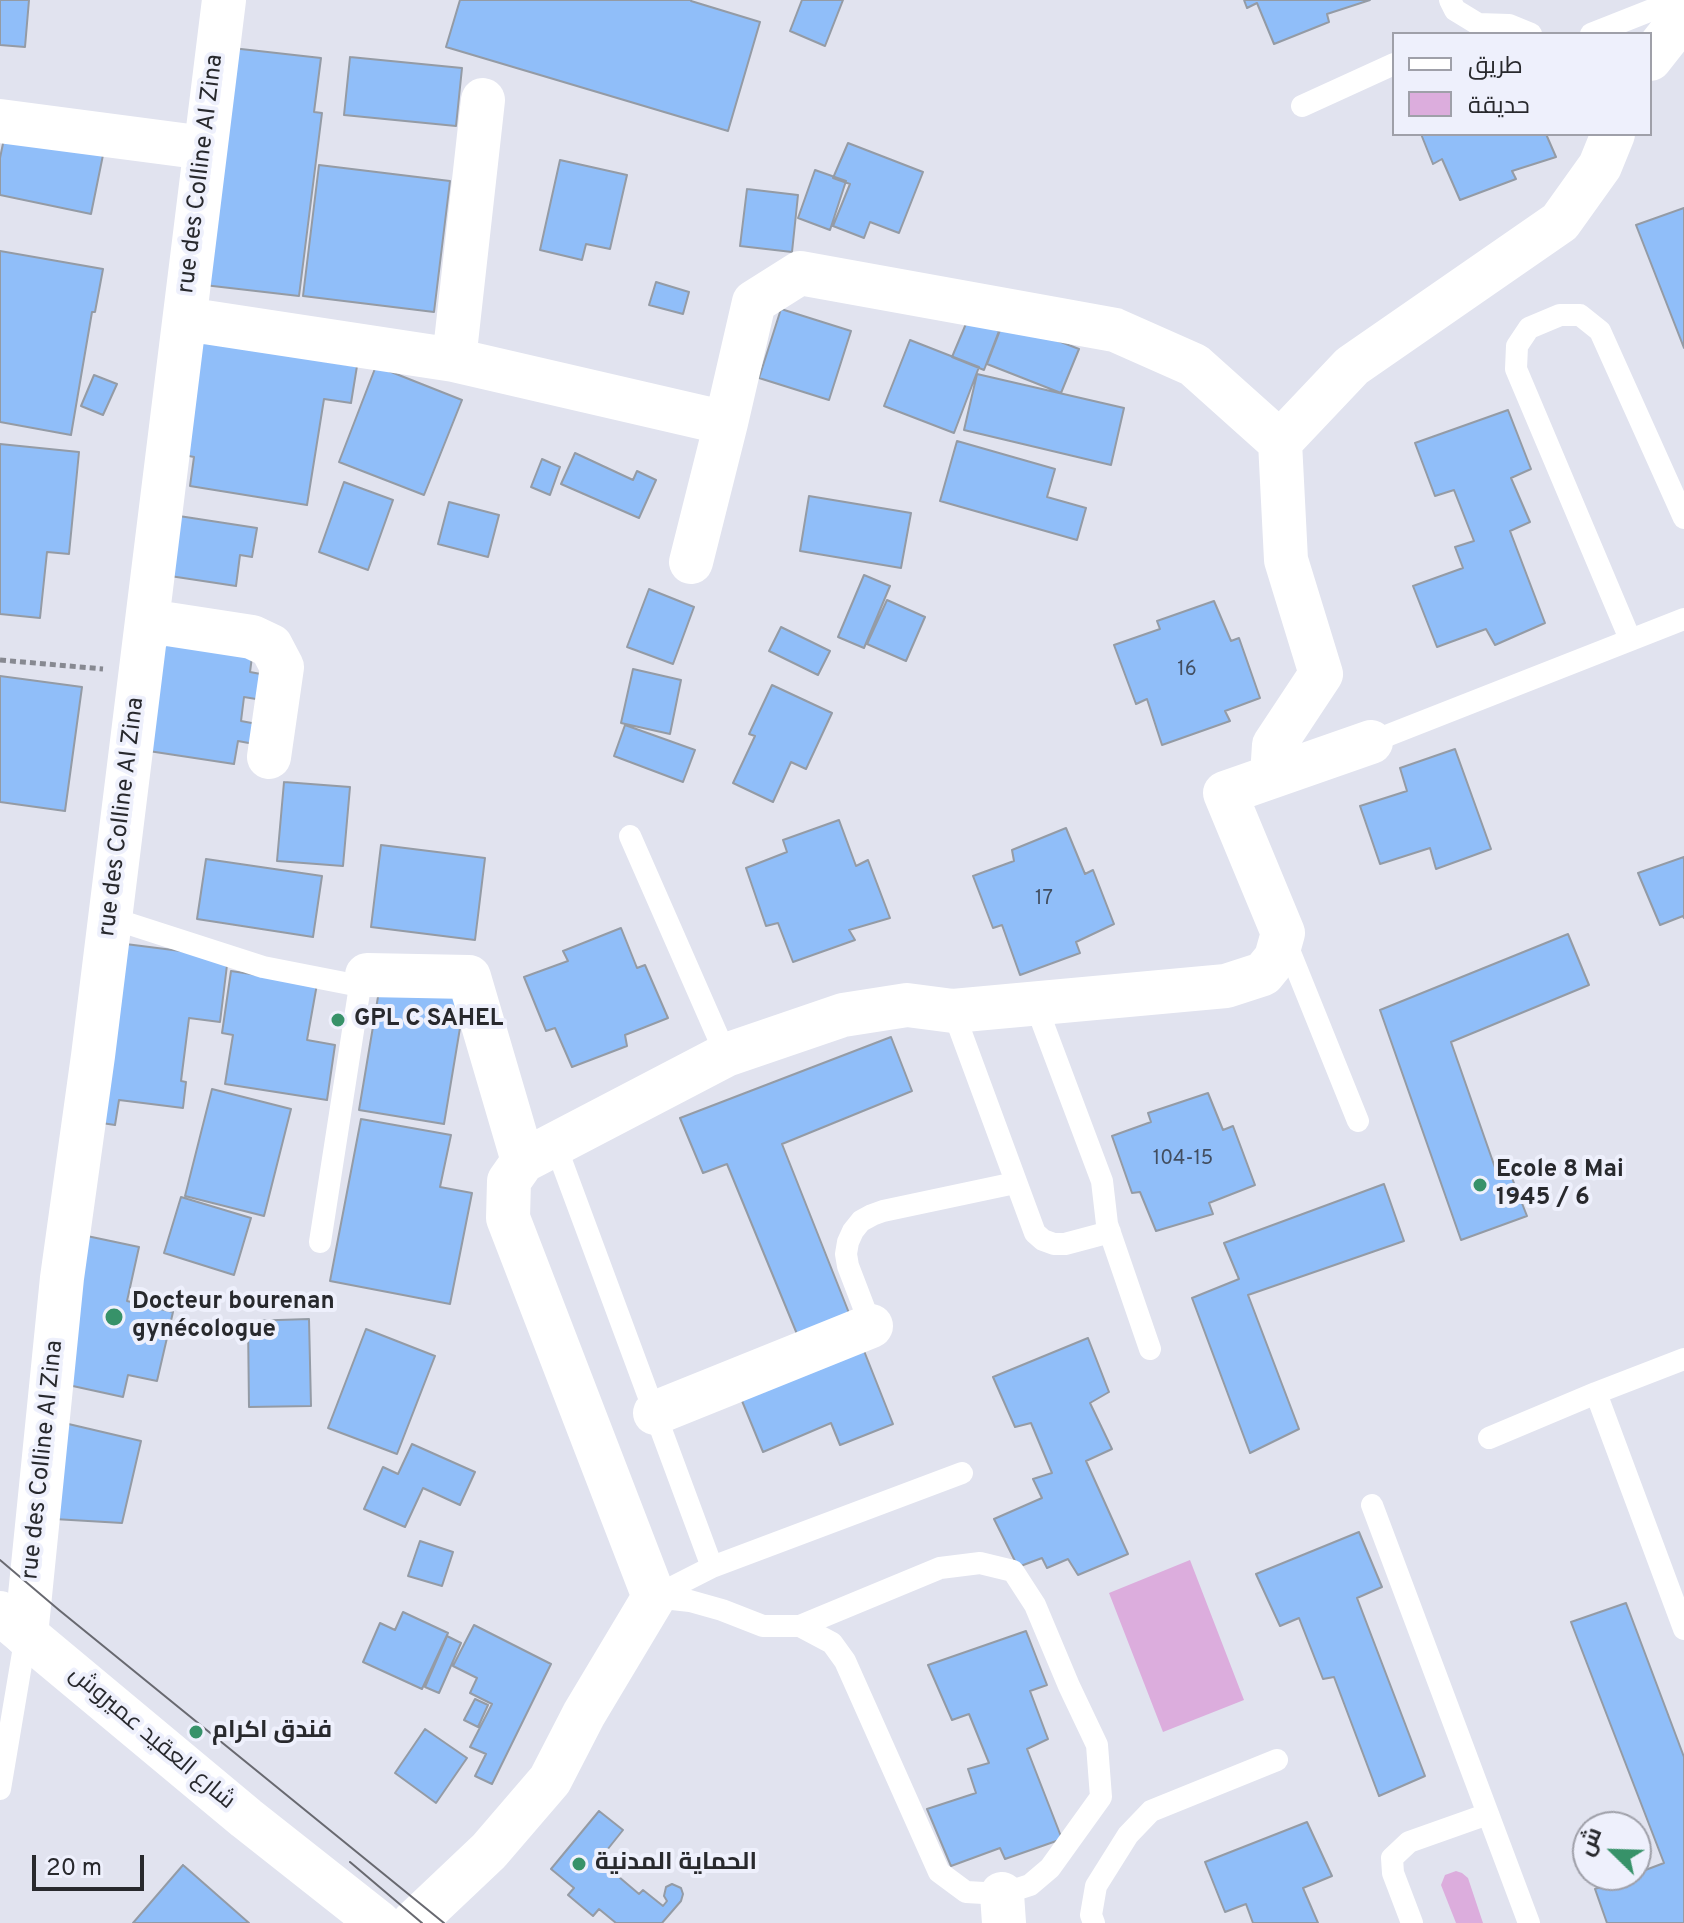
<!DOCTYPE html>
<meta charset="utf-8">
<style>
body{margin:0}
#map{position:relative;width:1684px;height:1923px;overflow:hidden;background:#e1e3ef;font-family:Overpass,Cairo,sans-serif}
canvas{display:block}
.legend{position:absolute;left:1392px;top:32px;width:260px;height:104px;box-sizing:border-box;background:#eef0fc;border:2px solid #9fa0a9;margin:0;padding:10px 14px;list-style:none;font-size:24px;color:#28292d}
.legend li{display:flex;align-items:center;gap:16px;height:40px}
.legend b{width:40px;border:2px solid #9fa0a9}
.north{position:absolute;left:1572px;top:1811px;width:80px;height:80px;box-sizing:border-box;background:#eef0fc;border:2px solid #9fa0a9;border-radius:50%;rotate:293deg;font-size:22px;font-weight:700;line-height:32px;text-align:center;color:#28292d}
.north::after{content:'';display:block;margin:auto;width:28px;height:36px;background:#379269;clip-path:polygon(50% 0,100% 100%,50% 72%,0 100%)}
.scale{position:absolute;left:32px;top:1855px;width:112px;height:36px;box-sizing:border-box;border:4px solid #28292d;border-top:0;padding-left:10px;font-size:24px;line-height:28px;white-space:nowrap;color:#28292d;-webkit-text-stroke:6px #eef0fc;paint-order:stroke}
</style>
<div id="map">
<canvas width="1684" height="1923"></canvas>
<ul class="legend">
<li><b style="height:10px;background:#fff"></b>طريق</li>
<li><b style="height:22px;background:#dcaddd"></b>حديقة</li>
</ul>
<div class="north">ش</div>
<div class="scale">20 m</div>
</div>
<script>
const g = document.querySelector('canvas').getContext('2d');
g.lineJoin = 'round';
function fill(path, color) { g.fillStyle = color; g.fill(path, 'evenodd'); }
const poly = rows => new Path2D(rows.map(r => 'M' + r).join(''));
function strokePath(path, color, width, dash) { g.strokeStyle = color; g.lineWidth = width; g.lineCap = dash ? 'butt' : 'round'; g.setLineDash(dash || []); g.stroke(path); }
function label(font, color, halo, rows, align = 'center') {
  g.font = font + ' Overpass,Cairo,sans-serif'; g.lineWidth = 8; g.setLineDash([]); g.textBaseline = 'middle'; g.strokeStyle = halo; g.fillStyle = color; for (const [text, x, y, turn = 0] of rows) {
    g.save(); g.translate(x, y); g.rotate((+turn || 0) * Math.PI / 180); g.textAlign = isNaN(turn) ? turn : align; if (halo) g.strokeText(text, 0, 0); g.fillText(text, 0, 0); g.restore();
  }
}
fill(poly([
 [1190,1560,1244,1700,1163,1732,1109,1593],
 [1456,1871,1462,1873,1468,1878,1483,1923,1456,1923,1441,1885,1445,1875]
]), '#dcaddd');
const building = poly([
 [0,0,29,0,25,47,0,45,0,0],
 [460,0,691,0,691,1,760,22,728,131,446,47,460,0],
 [802,0,843,0,825,46,790,31,802,0],
 [1244,0,1370,0,1327,14,1329,22,1274,44,1257,3,1247,8,1244,0],
 [232,48,321,58,314,112,322,113,299,296,204,285,232,48],
 [350,57,462,68,456,126,344,115,350,57],
 [5,134,103,155,91,214,0,195,0,158,5,134],
 [1421,134,1546,134,1556,157,1512,171,1516,179,1460,200,1442,159,1433,164,1421,134],
 [848,143,923,172,899,233,870,222,864,238,833,226,850,184,833,178,848,143],
 [560,160,627,175,610,249,586,244,582,260,540,250,560,160],
 [319,165,450,181,434,312,303,296,319,165],
 [815,170,846,181,830,230,798,218,815,170],
 [747,189,798,195,792,252,740,246,747,189],
 [1684,208,1684,348,1636,225,1684,208],
 [0,251,103,269,95,312,92,312,71,435,0,422,0,251],
 [656,282,689,292,683,314,649,305,656,282],
 [781,309,851,331,829,400,759,378,781,309],
 [968,319,999,331,984,370,952,357,968,319],
 [1004,320,1079,349,1061,393,987,364,1004,320],
 [192,340,357,366,351,403,324,399,307,505,190,486,194,457,174,453,192,340],
 [910,340,979,367,954,433,884,406,910,340],
 [376,366,462,400,424,495,339,462,376,366],
 [977,374,1124,408,1111,465,964,430,977,374],
 [94,375,117,384,103,415,81,406,94,375],
 [1508,410,1531,469,1511,478,1530,522,1510,531,1545,623,1495,645,1486,629,1437,647,1413,586,1463,568,1455,547,1474,541,1454,490,1435,496,1415,443,1508,410],
 [957,441,1055,469,1047,497,1086,508,1077,540,940,501,957,441],
 [0,444,79,452,69,554,47,552,40,618,0,614,0,444],
 [575,453,633,480,637,471,656,480,639,518,561,484,575,453],
 [542,459,560,467,550,495,531,487,542,459],
 [344,482,393,500,368,570,319,552,344,482],
 [809,496,911,513,901,568,800,551,809,496],
 [449,502,499,515,488,557,438,544,449,502],
 [179,516,257,528,252,557,240,555,236,586,170,576,179,516],
 [864,575,890,586,864,648,838,637,864,575],
 [649,589,694,607,673,664,627,647,649,589],
 [887,600,925,617,906,661,867,644,887,600],
 [1214,601,1231,641,1239,638,1260,698,1225,711,1230,721,1162,745,1147,699,1136,704,1114,645,1160,629,1157,621,1214,601],
 [781,627,830,651,818,675,769,651,781,627],
 [159,636,253,649,250,672,266,675,262,700,244,697,241,721,257,724,254,744,238,741,234,764,142,750,159,636],
 [633,669,681,680,670,734,621,723,633,669],
 [0,676,82,687,65,811,0,802,0,676],
 [772,685,832,713,806,769,791,762,773,802,733,783,755,736,749,734,772,685],
 [625,725,695,750,683,782,614,756,625,725],
 [1455,749,1491,849,1436,869,1430,848,1380,864,1360,806,1407,791,1400,768,1455,749],
 [284,782,350,787,343,866,277,861,284,782],
 [839,820,856,866,868,860,890,918,849,930,855,940,793,962,778,923,766,926,746,868,787,852,783,840,839,820],
 [1066,828,1085,874,1093,870,1114,924,1076,942,1080,953,1020,975,1002,925,993,928,973,876,1014,861,1012,850,1066,828],
 [381,845,485,858,475,940,371,927,381,845],
 [1684,857,1684,918,1683,916,1660,925,1638,873,1684,857],
 [206,859,322,876,313,937,197,919,206,859],
 [621,928,637,968,645,965,668,1018,625,1035,627,1046,572,1067,555,1028,546,1031,524,977,568,961,563,951,621,928],
 [1568,934,1589,985,1451,1042,1499,1179,1510,1173,1527,1216,1461,1240,1380,1010,1568,934],
 [110,942,228,957,220,1022,189,1018,181,1081,186,1082,183,1108,119,1100,115,1125,95,1122,110,942],
 [231,971,317,984,307,1040,335,1045,327,1100,225,1084,233,1035,222,1033,231,971],
 [380,985,465,998,444,1124,359,1110,380,985],
 [891,1037,912,1091,782,1144,893,1424,840,1445,831,1423,763,1452,740,1396,811,1368,727,1164,703,1173,680,1118,891,1037],
 [212,1089,291,1109,264,1216,185,1196,212,1089],
 [1208,1093,1223,1130,1233,1126,1255,1185,1209,1203,1213,1214,1156,1231,1140,1192,1132,1193,1112,1136,1151,1122,1148,1113,1208,1093],
 [361,1119,451,1135,440,1187,472,1193,450,1304,330,1281,361,1119],
 [1384,1184,1404,1241,1248,1295,1299,1429,1250,1453,1192,1298,1239,1279,1224,1243,1384,1184],
 [181,1197,251,1218,234,1275,164,1253,181,1197],
 [87,1236,139,1247,127,1301,173,1312,157,1381,128,1375,123,1397,59,1383,87,1236],
 [309,1319,311,1406,249,1407,248,1321,309,1319],
 [366,1329,435,1356,397,1454,328,1428,366,1329],
 [1088,1338,1109,1392,1090,1403,1112,1449,1086,1461,1128,1554,1078,1575,1068,1559,1047,1568,1042,1558,1018,1567,994,1519,1042,1498,1033,1479,1052,1473,1031,1423,1015,1427,993,1377,1088,1338],
 [60,1422,141,1441,122,1523,54,1519,60,1422],
 [412,1444,475,1472,460,1505,423,1488,405,1527,364,1509,383,1467,398,1474,412,1444],
 [1359,1532,1382,1587,1357,1598,1425,1776,1379,1796,1334,1677,1323,1679,1299,1618,1280,1626,1256,1574,1359,1532],
 [420,1541,453,1552,442,1586,408,1576,420,1541],
 [1626,1603,1684,1757,1684,1923,1607,1923,1595,1889,1664,1863,1571,1622,1626,1603],
 [403,1612,448,1633,422,1689,363,1662,380,1623,395,1630,403,1612],
 [474,1625,551,1664,492,1784,475,1776,486,1754,470,1747,492,1704,470,1693,477,1678,453,1666,474,1625],
 [1026,1631,1047,1685,1030,1691,1048,1739,1027,1749,1062,1839,1005,1859,1000,1848,951,1866,927,1809,976,1793,968,1769,989,1763,969,1714,952,1720,928,1665,1026,1631],
 [447,1636,461,1643,439,1693,425,1687,447,1636],
 [475,1699,488,1705,478,1727,464,1720,475,1699],
 [425,1729,467,1758,436,1803,395,1773,425,1729],
 [599,1811,623,1830,599,1860,639,1894,643,1890,663,1906,667,1901,664,1896,666,1887,672,1884,681,1888,683,1894,681,1901,662,1923,616,1923,599,1909,593,1916,568,1895,574,1888,551,1869,599,1811],
 [1307,1822,1332,1876,1303,1888,1318,1923,1253,1923,1246,1904,1225,1912,1205,1862,1307,1822],
 [183,1865,249,1923,133,1923,183,1865]
]);
fill(building, '#90bef9');
strokePath(building, '#949ba5', 2);
strokePath(poly([
 [0,660,103,669]
]), '#878991', 5, [6, 4]);
strokePath(poly([
 [1450,0,1455,10,1478,24,1509,25,1531,34],
 [1591,34,1677,0],
 [1302,106,1394,64],
 [1630,639,1516,369,1517,346,1529,328,1560,315,1580,315,1600,331,1684,518],
 [1371,742,1684,619],
 [630,836,726,1055],
 [111,918,263,967,360,986,320,1242],
 [1285,940,1358,1121],
 [1035,1003,1102,1181,1107,1224,1150,1349],
 [953,1011,1035,1233,1043,1240,1054,1244,1065,1244,1110,1232],
 [555,1144,712,1567],
 [871,1326,848,1266,846,1254,848,1242,853,1231,861,1221,872,1215,883,1211,1015,1183],
 [1596,1393,1684,1629],
 [1489,1438,1596,1393,1684,1359],
 [1372,1505,1529,1923],
 [655,1596,712,1567,962,1473],
 [654,1597,690,1601,722,1610,763,1626,800,1626,940,1568,980,1563,1013,1571,1035,1605,1069,1686,1097,1745,1101,1797,1050,1868,1030,1885,1002,1894,966,1892,939,1872,845,1661,832,1643,800,1626],
 [0,1789,26,1635],
 [1094,1923,1091,1915,1096,1886,1128,1835,1151,1811,1277,1760],
 [1412,1923,1393,1873,1392,1858,1409,1842,1488,1814]
]), '#fff', 22);
strokePath(poly([
 [1650,59,1684,16],
 [0,121,205,148],
 [185,319,454,360,726,423],
 [454,360,483,100],
 [1280,442,1352,366,1560,222,1600,166,1613,134],
 [691,562,726,423,754,302,800,273,1115,330,1194,365,1280,442,1286,560,1321,674,1274,745,1272,776],
 [148,621,252,637,271,646,282,667,269,757],
 [367,975,469,977,523,1161],
 [655,1413,871,1326],
 [26,1635,62,1278,93,1056,224,0],
 [1002,1894,1004,1923],
 [413,1923,489,1851,550,1780,584,1714,654,1597,508,1218,509,1181,523,1161,726,1055,843,1015,907,1005,953,1011,1226,986,1263,974,1276,958,1283,933,1225,793,1371,742]
]), '#fff', 44);
strokePath(poly([
 [0,1613,246,1818,379,1923]
]), '#fff', 44);
strokePath(poly([
 [0,1560,59,1610,444,1923],
 [350,1862,422,1923]
]), '#686970', 2);
for (const [x, y, r, color] of [
 [338,1020,8,"#379269"],
 [1480,1185,8,"#379269"],
 [114,1317,10,"#379269"],
 [196,1732,8,"#379269"],
 [579,1864,8,"#379269"]
]) { const dot = new Path2D(); dot.arc(x, y, r, 0, 2 * Math.PI); g.fillStyle = color; g.fill(dot); strokePath(dot, '#eef0fc', 3); }
label('20px', '#424e60', null, [
 ["16",1187,671],
 ["17",1044,900],
 ["104-15",1183,1160]
]);
label('24px', '#28292d', '#eef0fc', [
 ["rue des Colline Al Zina",202,174,-83],
 ["rue des Colline Al Zina",123,817,-83],
 ["rue des Colline Al Zina",44,1460,-84],
 ["شارع العقيد عميروش",151,1739,40]
]);
label('bold 24px', '#28292d', '#eef0fc', [
 ["GPL C SAHEL",354,1020],
 ["Ecole 8 Mai",1496,1171],
 ["1945 / 6",1496,1199],
 ["Docteur bourenan",132,1303],
 ["gynécologue",132,1331],
 ["فندق اكرام",212,1732],
 ["الحماية المدنية",595,1864]
], 'left');
</script>
